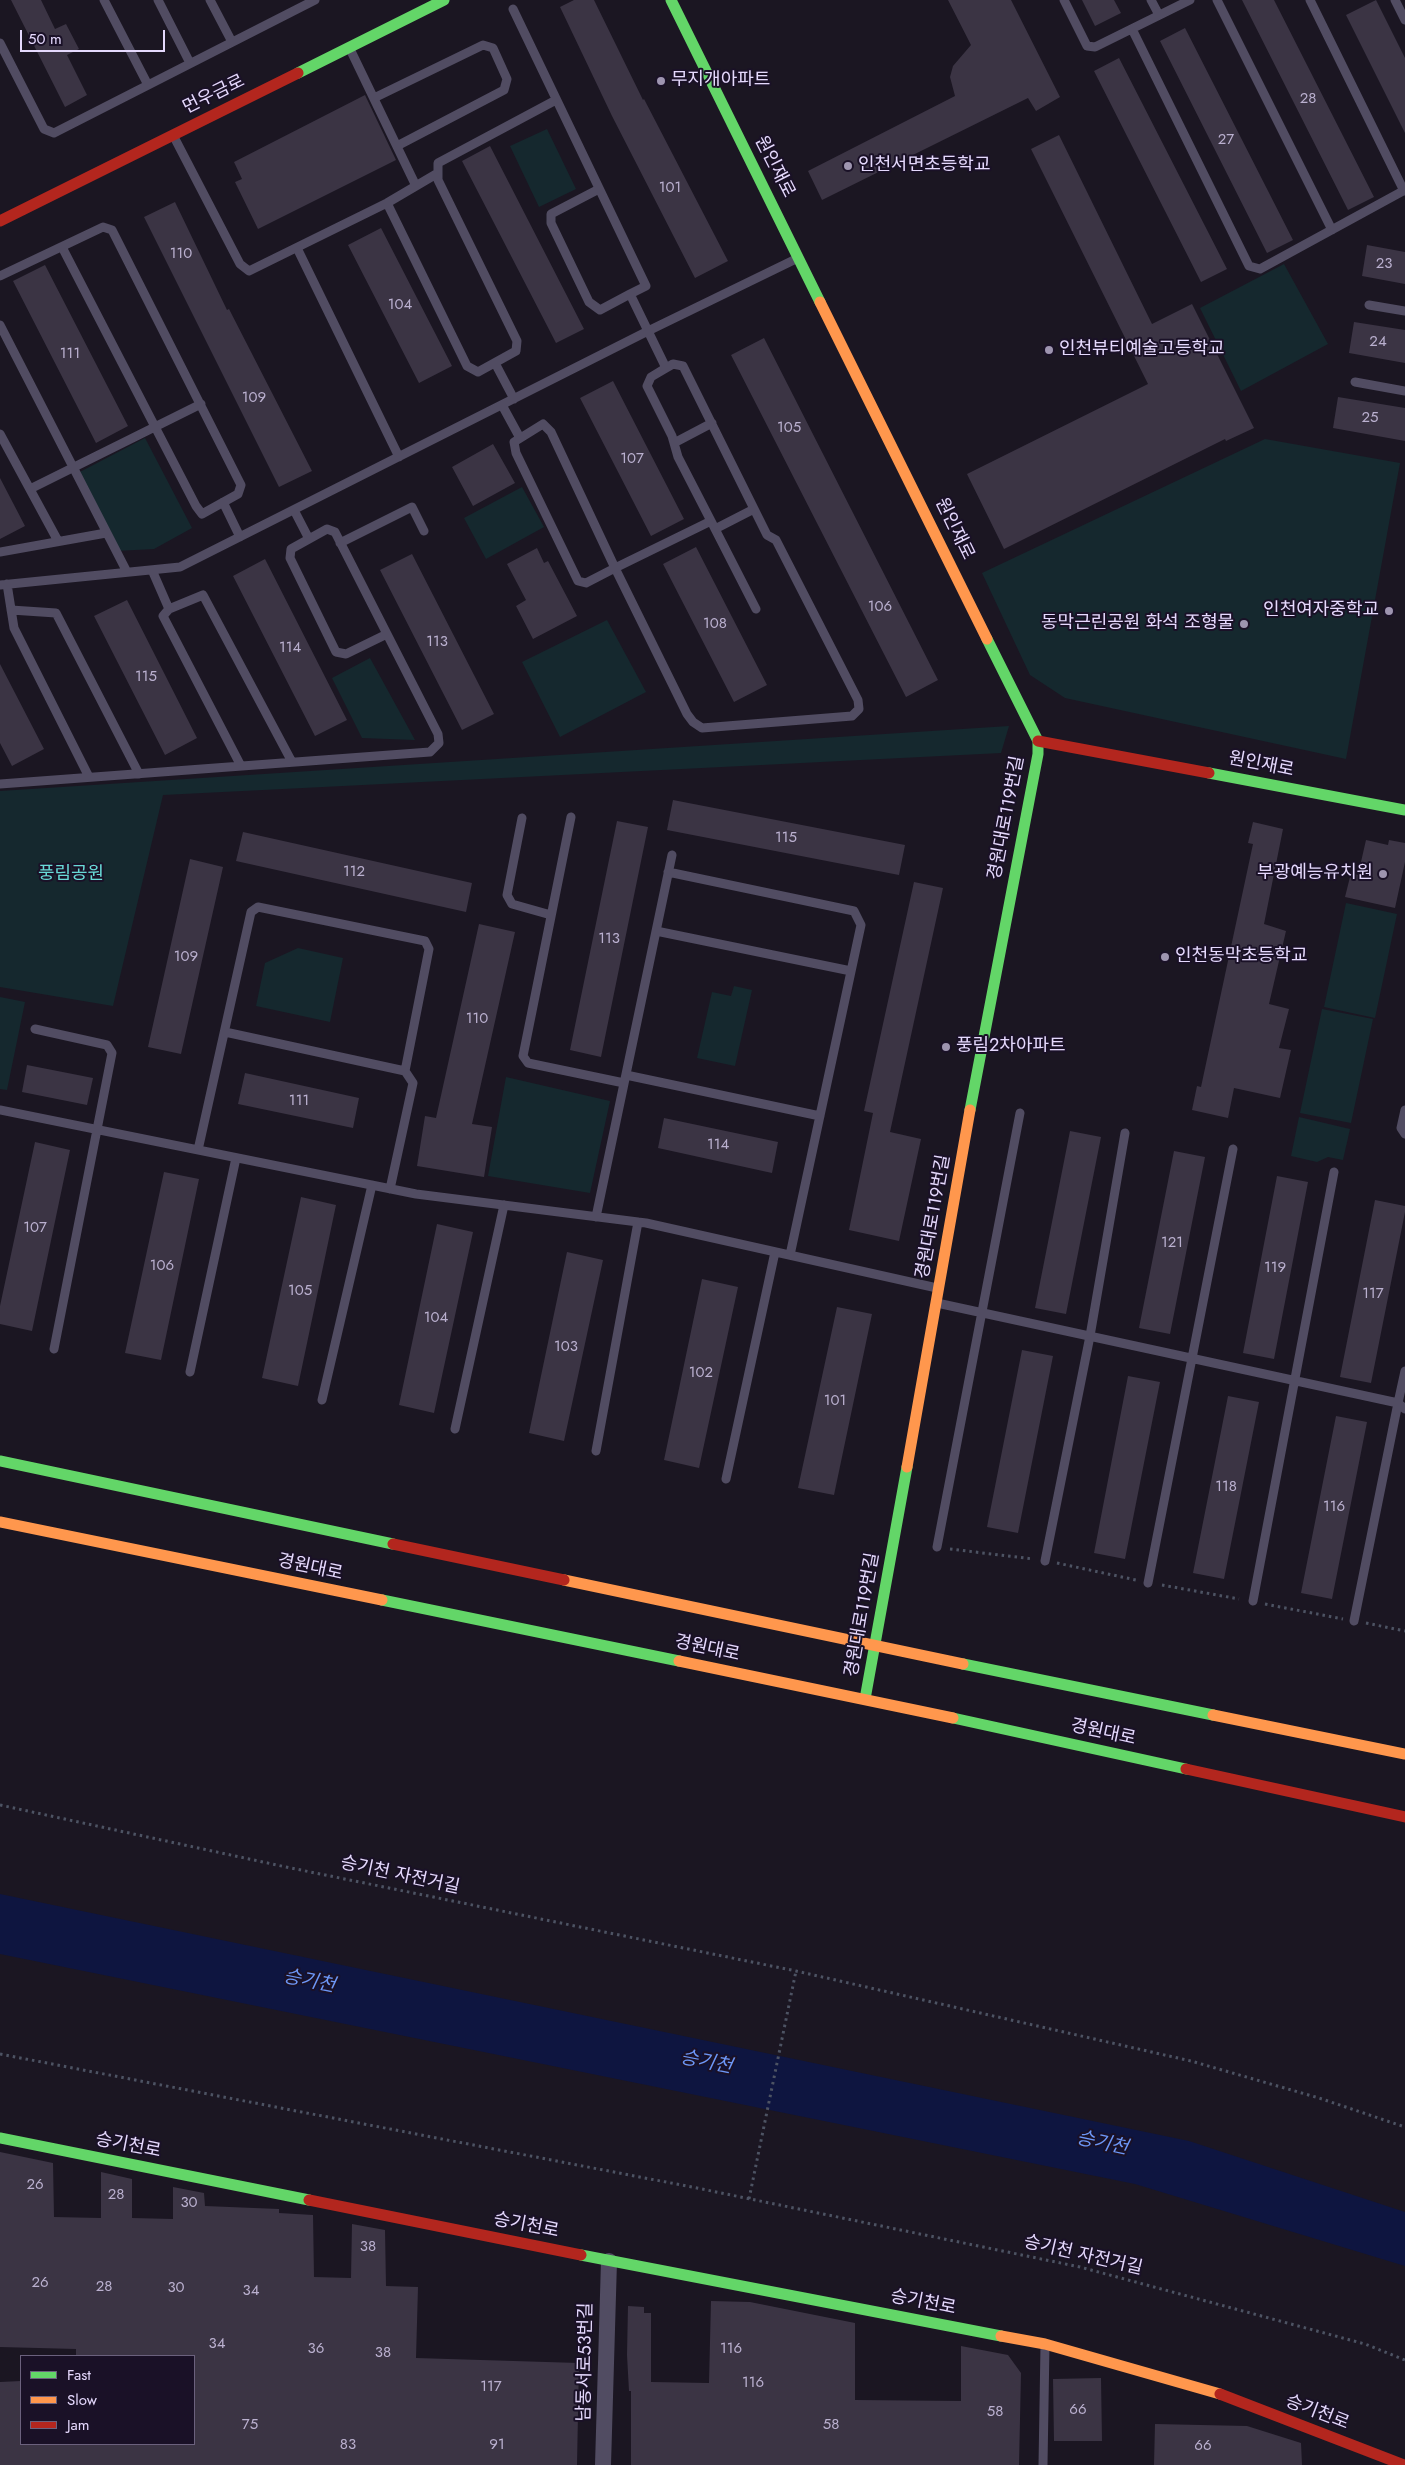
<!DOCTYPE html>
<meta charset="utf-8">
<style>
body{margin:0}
#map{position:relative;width:1405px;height:2465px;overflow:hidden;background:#1b1622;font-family:Jost,sans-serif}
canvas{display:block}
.legend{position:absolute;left:20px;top:2355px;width:175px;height:90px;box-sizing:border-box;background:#1a1127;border:1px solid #6b617d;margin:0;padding:6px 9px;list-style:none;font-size:15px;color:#e5d9fd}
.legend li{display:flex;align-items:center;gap:10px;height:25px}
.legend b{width:25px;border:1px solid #6b617d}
.scale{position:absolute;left:20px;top:30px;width:145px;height:22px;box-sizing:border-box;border:2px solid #e5d9fd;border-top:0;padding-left:6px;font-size:15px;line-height:18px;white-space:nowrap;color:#e5d9fd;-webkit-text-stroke:4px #1a1127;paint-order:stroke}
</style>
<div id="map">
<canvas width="1405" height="2465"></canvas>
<ul class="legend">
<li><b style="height:6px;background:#63d668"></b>Fast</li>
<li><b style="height:6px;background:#ff974d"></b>Slow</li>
<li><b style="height:6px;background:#b3261e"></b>Jam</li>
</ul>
<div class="scale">50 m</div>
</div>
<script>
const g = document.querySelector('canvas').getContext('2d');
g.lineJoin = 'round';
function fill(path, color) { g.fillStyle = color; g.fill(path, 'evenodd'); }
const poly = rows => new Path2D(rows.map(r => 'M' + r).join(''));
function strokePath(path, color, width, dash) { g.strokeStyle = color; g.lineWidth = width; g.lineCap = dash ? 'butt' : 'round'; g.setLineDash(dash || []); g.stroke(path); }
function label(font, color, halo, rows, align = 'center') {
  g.font = font + ' Jost,"Noto Sans KR",sans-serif'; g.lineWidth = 4; g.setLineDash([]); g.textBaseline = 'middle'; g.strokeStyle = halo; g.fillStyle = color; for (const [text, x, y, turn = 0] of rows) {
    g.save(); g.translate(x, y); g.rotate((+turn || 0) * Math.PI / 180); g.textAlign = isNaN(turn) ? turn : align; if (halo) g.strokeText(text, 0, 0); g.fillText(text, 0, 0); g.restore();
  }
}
fill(poly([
 [547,129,576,189,539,207,510,146],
 [1284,264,1328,344,1241,391,1200,308],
 [145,438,192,528,154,549,116,551,76,474],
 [1265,439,1400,463,1346,759,1065,698,1030,675,982,573],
 [522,487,544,527,486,559,464,518],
 [607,620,646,692,560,737,522,662],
 [370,658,415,740,362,738,332,678],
 [1009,726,1001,753,163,795,113,1006,0,987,0,791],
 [1346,903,1397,914,1375,1018,1324,1007],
 [298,948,343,958,330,1022,256,1006,265,963],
 [734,986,752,990,735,1066,697,1058,712,992,731,996],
 [0,997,25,1002,7,1090,0,1089],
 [1322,1009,1373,1019,1351,1123,1300,1113],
 [506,1077,610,1101,590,1193,488,1176],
 [1299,1117,1350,1129,1343,1160,1328,1157,1317,1162,1291,1156]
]), '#15282e');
fill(poly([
 [0,1894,1189,2141,1405,2212,1405,2266,1135,2184,0,1954]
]), '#0e1540');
fill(poly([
 [11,0,41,0,55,29,66,24,79,49,67,55,87,95,65,107],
 [574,0,594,0,643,100,644,99,728,261,695,278,612,116,560,7],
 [948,0,1011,0,1060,97,1036,111,1028,98,822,200,808,171,955,96,950,77,953,66,971,45],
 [1082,0,1114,0,1121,13,1095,26],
 [1242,0,1274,0,1374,197,1348,210],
 [1376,0,1405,58,1405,133,1346,15],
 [1185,28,1293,240,1267,253,1160,41],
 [1119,58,1227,269,1201,282,1094,71],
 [365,95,396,160,258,229,235,182,242,179,234,162],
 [1059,135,1152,324,1192,304,1254,428,1226,441,1225,439,1004,549,967,474,1148,384,1031,149],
 [490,146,584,329,556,343,462,161],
 [175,202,227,310,229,309,312,471,279,487,144,217],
 [381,228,452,366,419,383,348,245],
 [1367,245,1405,252,1405,284,1362,276],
 [45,265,128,426,96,443,13,281],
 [1354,322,1405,330,1405,363,1349,353],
 [764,338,938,680,906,697,731,355],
 [613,381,684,519,651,536,580,398],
 [1338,397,1405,408,1405,441,1333,428],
 [493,444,515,483,473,506,452,467],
 [0,478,25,526,0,539],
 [696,547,767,685,734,702,663,564],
 [537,548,544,563,548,561,577,616,533,639,516,606,526,600,507,564],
 [412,554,494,714,462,730,380,570],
 [265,559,347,720,315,736,233,576],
 [127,600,197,738,165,755,94,616],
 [0,664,44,749,12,766,0,743],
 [673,800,905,845,899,875,667,830],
 [617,821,648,827,601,1057,570,1050],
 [1253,822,1283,829,1264,924,1286,931,1269,1004,1289,1009,1279,1048,1291,1050,1280,1098,1234,1088,1228,1118,1192,1110,1197,1086,1201,1087,1253,844,1248,843],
 [243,832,472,883,466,912,236,861],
 [1366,840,1388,845,1389,840,1405,843,1405,862,1395,908,1345,897,1351,873,1358,875],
 [190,859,223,867,181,1054,148,1047],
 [914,882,943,888,890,1132,921,1139,899,1241,849,1230,873,1113,864,1111],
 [479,924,515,932,472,1124,492,1127,484,1177,417,1166,425,1116,436,1118],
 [27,1065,93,1078,87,1105,22,1092],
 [245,1073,359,1098,353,1128,238,1104],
 [664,1118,778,1142,772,1173,658,1148],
 [1070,1131,1101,1137,1066,1314,1035,1308],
 [35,1142,70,1150,32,1331,0,1324,0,1306],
 [1174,1151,1205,1157,1170,1334,1139,1328],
 [164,1172,199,1179,161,1360,125,1353],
 [1277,1176,1308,1182,1274,1359,1243,1353],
 [301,1197,336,1205,298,1386,262,1378],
 [1375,1200,1405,1206,1405,1212,1371,1383,1340,1377],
 [437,1224,473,1232,434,1413,399,1405],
 [567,1252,603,1260,564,1441,529,1433],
 [702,1279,738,1287,699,1468,664,1460],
 [837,1307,872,1314,834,1495,798,1488],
 [1022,1350,1053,1356,1018,1533,987,1527],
 [1128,1376,1160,1382,1125,1559,1094,1553],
 [1228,1396,1259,1402,1224,1579,1193,1573],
 [1336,1416,1367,1422,1332,1599,1301,1593],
 [0,2152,53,2163,54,2217,101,2218,101,2172,132,2179,132,2218,173,2219,173,2187,204,2193,205,2206,279,2209,279,2213,313,2215,314,2277,351,2278,352,2224,385,2230,386,2286,418,2287,416,2358,579,2363,577,2465,0,2465,0,2382,21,2381,21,2444,194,2444,194,2356,76,2356,76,2349,0,2347],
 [711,2301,750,2302,855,2323,855,2400,961,2401,961,2346,1008,2355,1021,2373,1019,2465,631,2465,631,2391,629,2391,627,2355,628,2306,644,2307,644,2313,651,2313,651,2382,709,2383],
 [1101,2378,1102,2441,1054,2441,1053,2379],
 [1155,2424,1247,2426,1301,2443,1302,2465,1154,2465]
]), '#3b3444');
strokePath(poly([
 [950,1549,1033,1559],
 [1057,1563,1136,1580],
 [1162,1585,1239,1599],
 [1265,1604,1343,1619],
 [1366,1623,1405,1631],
 [0,1805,286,1867,796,1971,1191,2061,1319,2098,1405,2127],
 [0,2054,697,2188,1080,2267,1365,2344,1405,2360],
 [749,2199,796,1971]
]), '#4d5363', 3, [2.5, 4]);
strokePath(poly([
 [104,0,148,85],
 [158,0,190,63],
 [210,0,232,42],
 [1064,0,1087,46,1095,47,1190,0],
 [1151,0,1159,15],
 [1217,0,1332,230],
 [1310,0,1404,191],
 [1395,0,1405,20],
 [513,9,646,286,630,294,666,368],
 [1132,29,1249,266,1260,269,1405,190],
 [0,43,44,129,54,133,315,0],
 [350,49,416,186],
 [374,98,483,45,493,48,507,79,504,90,397,146],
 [173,135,240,264,249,271,387,203,438,173],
 [599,189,551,214,551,223,589,302,600,310,630,294],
 [387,203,467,366,478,372,516,351,517,341,438,180,438,163,556,100],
 [297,248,399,457],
 [0,276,103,227,112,230,241,485,238,494,202,514,196,506,62,247],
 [1369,305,1405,311],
 [0,325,127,572],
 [495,363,514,399],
 [1355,382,1405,391],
 [502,405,520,438],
 [0,434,58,541],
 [674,443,712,423],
 [30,489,201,404],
 [223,502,240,537],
 [294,510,309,539],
 [711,521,756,609],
 [715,529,754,509],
 [340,543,412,507,424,531],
 [0,552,106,533],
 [615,568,687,714,693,722,702,728,852,716,859,709,858,700,776,540,767,535,683,366,673,364,666,368,651,377,647,386,672,436,678,457,711,521,615,568,586,583,578,581,516,453,514,442,543,424,551,432,615,568],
 [152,570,169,609,163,616,241,766],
 [7,584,14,628,89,777],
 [0,585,180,567,648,331,798,258],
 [169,609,203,595,292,762],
 [11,610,56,613,139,774],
 [0,784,430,752,439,743,438,734,387,634,335,532,327,529,291,549,290,558,336,652,346,654,387,634],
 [571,817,523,1056,528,1063,624,1083],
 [522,818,507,895,512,904,551,915],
 [668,872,854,911,861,925,790,1255],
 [656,931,851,971],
 [35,1029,107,1045,112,1053,54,1349],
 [225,1032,405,1071,413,1083,390,1189],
 [626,1075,820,1116],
 [0,1110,416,1194,646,1223,937,1288],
 [1405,1110,1401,1128,1405,1134],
 [198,1150,251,912,258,907,425,941,429,949,405,1071],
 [596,1217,672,855],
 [937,1303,1398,1403,1405,1371],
 [190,1372,236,1158],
 [322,1400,372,1185],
 [455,1429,504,1205],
 [596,1451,638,1222],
 [726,1479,775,1252],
 [937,1547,1020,1113],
 [1045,1561,1090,1336,1125,1133],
 [1148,1583,1233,1149],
 [1253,1601,1334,1172],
 [1354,1621,1398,1403,1405,1409],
 [1043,2465,1045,2345]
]), '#514c62', 9);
strokePath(poly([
 [603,2465,609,2261]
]), '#514c62', 16);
strokePath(poly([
 [671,0,820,302],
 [298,73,444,0],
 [1209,773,1405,810],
 [970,1110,1038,754,1038,741,987,639],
 [0,1461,393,1544],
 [382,1600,679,1661],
 [963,1664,1213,1715],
 [865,1699,907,1467],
 [953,1718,1186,1769],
 [0,2138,309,2200],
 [581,2255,1001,2336]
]), '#63d668', 11);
strokePath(poly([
 [820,302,987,639],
 [907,1467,970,1110],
 [0,1522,382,1600],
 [564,1580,963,1664],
 [679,1661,953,1718],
 [1213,1715,1405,1754],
 [1001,2336,1045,2344,1220,2394]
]), '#ff974d', 11);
strokePath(poly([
 [0,221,298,73],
 [1038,741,1209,773],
 [393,1544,564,1580],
 [1186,1769,1405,1817],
 [309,2200,581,2255],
 [1220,2394,1404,2465]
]), '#b3261e', 11);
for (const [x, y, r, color] of [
 [661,81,5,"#9e95b0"],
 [848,166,5,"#9e95b0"],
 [1049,350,5,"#9e95b0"],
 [1389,611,5,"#9e95b0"],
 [1244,624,5,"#9e95b0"],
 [1383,874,5,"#9e95b0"],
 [1165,957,5,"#9e95b0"],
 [946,1047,5,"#9e95b0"]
]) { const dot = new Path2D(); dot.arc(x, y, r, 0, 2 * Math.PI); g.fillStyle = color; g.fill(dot); strokePath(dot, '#1a1127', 2); }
label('15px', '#bab0cf', null, [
 ["28",1308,99],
 ["27",1226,140],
 ["101",670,188],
 ["110",181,254],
 ["23",1384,264],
 ["104",400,305],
 ["24",1378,342],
 ["111",70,354],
 ["109",254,398],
 ["25",1370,418],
 ["105",789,428],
 ["107",632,459],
 ["106",880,607],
 ["108",715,624],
 ["113",437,642],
 ["114",290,648],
 ["115",146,677],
 ["115",786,838],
 ["112",354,872],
 ["113",609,939],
 ["109",186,957],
 ["110",477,1019],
 ["111",299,1101],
 ["114",718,1145],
 ["107",35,1228],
 ["121",1172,1243],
 ["106",162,1266],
 ["119",1275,1268],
 ["105",300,1291],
 ["117",1373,1294],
 ["104",436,1318],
 ["103",566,1347],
 ["102",701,1373],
 ["101",835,1401],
 ["118",1226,1487],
 ["116",1334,1507],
 ["26",35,2185],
 ["28",116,2195],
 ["30",189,2203],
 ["38",368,2247],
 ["26",40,2283],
 ["28",104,2287],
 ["30",176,2288],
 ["34",251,2291],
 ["34",217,2344],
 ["36",316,2349],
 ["116",731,2349],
 ["38",383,2353],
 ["116",753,2383],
 ["117",491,2387],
 ["66",1078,2410],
 ["58",995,2412],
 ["75",250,2425],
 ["58",831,2425],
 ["83",348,2445],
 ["91",497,2445],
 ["66",1203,2446]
]);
label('18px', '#e5d9fd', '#1a1127', [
 ["무지개아파트",671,81],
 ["인천서면초등학교",858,166],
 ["인천뷰티예술고등학교",1059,350],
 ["인천여자중학교",1379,611,"right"],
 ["동막근린공원 화석 조형물",1234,624,"right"],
 ["부광예능유치원",1373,874,"right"],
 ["인천동막초등학교",1175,957],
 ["풍림2차아파트",956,1047]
], 'left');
label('18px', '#e5d9fd', '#1a1127', [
 ["먼우금로",214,95,-26],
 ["원인재로",774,167,63],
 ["원인재로",954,529,64],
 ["원인재로",1261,765,11],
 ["경원대로119번길",1007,818,-79],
 ["경원대로119번길",934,1217,-80],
 ["경원대로",310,1568,12],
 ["경원대로119번길",863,1615,-80],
 ["경원대로",707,1649,12],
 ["경원대로",1103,1733,12],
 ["승기천 자전거길",400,1876,12],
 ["승기천로",128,2146,11],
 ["승기천로",526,2226,11],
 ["승기천 자전거길",1083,2256,13],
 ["승기천로",923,2303,11],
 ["남동서로53번길",586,2362,-89],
 ["승기천로",1317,2413,21]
]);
label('18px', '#68dad7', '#1a1127', [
 ["풍림공원",71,875]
]);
label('italic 19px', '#6d97f7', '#1a1127', [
 ["승기천",309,1982,11],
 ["승기천",706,2063,11],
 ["승기천",1102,2144,12]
]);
</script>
